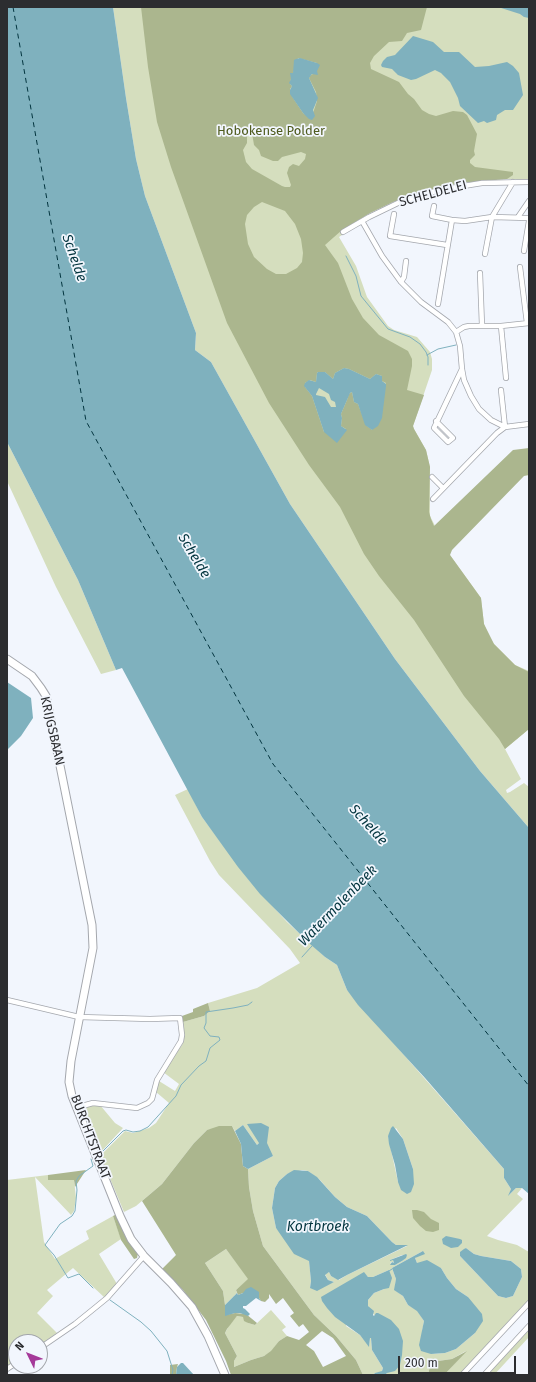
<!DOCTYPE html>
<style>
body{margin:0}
#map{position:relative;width:536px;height:1382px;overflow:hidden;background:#f2f6fd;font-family:"Fira Sans",sans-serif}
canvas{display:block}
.frame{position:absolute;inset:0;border:8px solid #2c2d30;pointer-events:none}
.north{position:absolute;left:8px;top:1334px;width:40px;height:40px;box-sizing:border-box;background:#f2f6fd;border:1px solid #a3a6ab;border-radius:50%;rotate:313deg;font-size:11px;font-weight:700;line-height:16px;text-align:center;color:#2c2d30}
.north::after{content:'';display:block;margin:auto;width:14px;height:18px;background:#a53999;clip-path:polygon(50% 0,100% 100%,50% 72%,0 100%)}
.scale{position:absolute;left:398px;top:1356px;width:118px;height:18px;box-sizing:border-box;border:2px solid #2c2d30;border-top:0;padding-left:5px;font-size:12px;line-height:14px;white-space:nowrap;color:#2c2d30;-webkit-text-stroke:3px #f2f6fd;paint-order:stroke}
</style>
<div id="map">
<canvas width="536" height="1382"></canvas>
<div class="frame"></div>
<div class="north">N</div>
<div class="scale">200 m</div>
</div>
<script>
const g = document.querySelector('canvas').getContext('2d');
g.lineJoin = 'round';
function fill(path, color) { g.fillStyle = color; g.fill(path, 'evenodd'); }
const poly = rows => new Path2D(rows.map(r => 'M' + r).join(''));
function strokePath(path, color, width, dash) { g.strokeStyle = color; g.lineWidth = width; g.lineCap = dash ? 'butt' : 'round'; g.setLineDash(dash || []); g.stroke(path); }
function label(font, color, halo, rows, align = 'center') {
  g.font = font + ' "Fira Sans",sans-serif'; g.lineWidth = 3.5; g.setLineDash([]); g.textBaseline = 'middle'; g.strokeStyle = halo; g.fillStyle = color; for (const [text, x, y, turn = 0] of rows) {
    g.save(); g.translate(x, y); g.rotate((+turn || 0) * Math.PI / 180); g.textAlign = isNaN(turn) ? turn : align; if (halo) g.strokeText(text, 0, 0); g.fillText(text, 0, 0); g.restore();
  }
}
fill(poly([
 [113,7,529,7,529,180,507,179,459,183,415,194,393,202,370,213,351,225,353,228,339,237,356,266,367,297,388,326,394,330,417,337,430,352,432,359,432,370,413,426,414,429,426,450,430,467,430,516,450,555,481,598,484,624,490,638,494,644,515,665,529,671,529,729,505,749,521,779,506,790,507,793,510,792,524,783,529,787,529,828,480,771,395,659,290,504,211,362,195,350,196,333,145,196,136,159,126,98],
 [7,442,78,580,116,670,101,674,56,587,7,481],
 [188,789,202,817,249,880,287,922,325,957,337,965,347,990,504,1169,504,1178,511,1189,509,1195,516,1188,522,1188,517,1194,523,1199,487,1236,498,1240,517,1245,529,1252,529,1301,460,1375,444,1375,466,1351,452,1359,431,1362,428,1375,385,1375,387,1373,375,1316,368,1306,368,1300,374,1293,384,1289,389,1270,373,1277,368,1277,364,1273,346,1326,360,1335,369,1346,370,1337,371,1337,372,1350,383,1368,382,1371,380,1373,375,1373,373,1375,363,1375,356,1360,336,1336,314,1315,263,1246,253,1211,249,1187,248,1169,273,1156,259,1143,257,1145,243,1125,235,1131,232,1126,207,1130,194,1143,162,1184,136,1206,124,1212,81,1109,91,1106,100,1105,115,1123,123,1128,100,1153,101,1155,125,1131,133,1133,149,1128,156,1123,169,1103,156,1092,159,1081,175,1091,179,1084,163,1072,182,1045,184,1038,183,1022,204,1016,210,1011,208,1003,257,988,300,963,290,949,219,875,210,861,175,795],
 [396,1128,403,1139,413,1169,398,1182,388,1136],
 [302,1170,308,1171,320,1180,335,1197,347,1207,367,1216,392,1242,396,1245,407,1246,347,1275,339,1280,331,1276,329,1272,325,1274,328,1280,334,1282,310,1288,311,1281,309,1260,276,1228,272,1208,275,1188,279,1181,287,1174],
 [466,1248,474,1254,481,1256,511,1261,521,1269,522,1277,513,1296,506,1298,498,1296,460,1256],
 [423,1251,415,1258,417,1263,441,1268,447,1278,456,1289,468,1297,475,1333,456,1349,445,1353,431,1354,422,1332,424,1321,417,1310,408,1305,403,1296,395,1290,396,1279,392,1268],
 [402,1255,407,1255,402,1261,395,1265,390,1263,392,1262,394,1263,393,1260,390,1260],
 [48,1175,48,1180,74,1180,76,1198,74,1211,71,1215,35,1177,44,1242,55,1259,89,1239,86,1231,113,1216,121,1239,99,1254,117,1284,105,1298,73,1268,47,1290,53,1296,37,1313,57,1333,40,1345,40,1342,16,1342,16,1361,7,1367,7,1180],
 [226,1249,249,1279,236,1290,237,1293,225,1305,223,1291,205,1263],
 [271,1310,286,1327,282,1330,287,1336,279,1341,271,1352,264,1356,251,1360,234,1367,234,1361,237,1356,225,1333,230,1324,237,1316,243,1317,248,1323,255,1325],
 [529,1328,529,1337,494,1375,486,1375]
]), '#d5debe');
fill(poly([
 [141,7,427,7,421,30,407,33,402,41,389,42,374,56,370,63,371,69,399,82,408,94,414,99,422,110,429,114,436,116,453,111,463,112,467,115,477,134,474,151,475,155,470,160,470,163,475,167,513,172,513,175,507,179,459,183,415,194,393,202,370,213,342,230,325,245,338,263,352,299,363,318,379,335,408,351,412,359,412,366,407,390,424,395,413,426,414,429,426,450,430,467,429,512,431,519,434,526,513,450,529,448,529,475,524,476,452,550,450,555,481,598,484,624,494,644,515,665,529,672,529,729,505,749,499,739,464,696,414,620,379,576,364,554,340,507,309,465,269,403,227,323,171,167,157,122,148,67],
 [298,58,317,63,317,71,310,76,309,78,316,92,317,101,311,119,303,113,293,98,290,89,292,86,290,84,291,79],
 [249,132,252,133,254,145,259,150,261,156,273,161,278,161,282,157,301,152,306,154,305,159,299,166,293,164,289,167,287,173,291,185,290,187,285,187,282,186,252,169,246,162,243,150,247,143,247,136],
 [262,202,285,211,295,224,301,239,303,253,302,262,297,268,286,274,276,274,267,269,254,257,248,244,245,224,247,215,254,207],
 [344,368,349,369,370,379,376,374,382,376,382,381,386,383,372,430,366,425,358,404,354,402,352,392,349,394,347,400,341,414,342,418,341,426,346,429,324,432,312,396,305,387,305,383,310,380,316,382,317,373,318,372,325,372,333,379,335,373],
 [208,1003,210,1011,204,1016,183,1022,182,1016,193,1012,193,1009],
 [219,1126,232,1126,241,1144,243,1166,248,1169,249,1187,253,1211,263,1246,314,1315,336,1336,356,1360,363,1375,231,1375,226,1361,206,1320,183,1290,162,1269,176,1255,142,1201,162,1184,194,1143,207,1130],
 [226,1249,248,1279,236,1290,238,1295,243,1293,259,1298,261,1301,265,1302,269,1298,269,1294,276,1304,283,1298,294,1313,290,1316,299,1327,303,1324,309,1332,299,1340,287,1336,279,1341,271,1351,264,1356,251,1360,234,1367,234,1361,237,1356,225,1333,227,1329,237,1316,243,1317,244,1321,248,1323,255,1325,257,1323,246,1314,235,1313,225,1315,225,1305,223,1291,205,1263],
 [322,1331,333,1338,346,1356,323,1367,314,1351,306,1345],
 [86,1170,75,1187,74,1180,48,1180,48,1175],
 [412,1210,417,1210,424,1212,431,1219,439,1223,439,1230,433,1232,426,1231,420,1226,413,1218],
 [117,1214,138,1253,137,1258,134,1259,121,1240,113,1216],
 [467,1351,444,1375,428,1375,431,1362,452,1359],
 [178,1364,177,1367,176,1375,170,1375,170,1365]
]), '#abb68e');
fill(poly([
 [7,7,113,7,126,98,136,159,145,196,196,333,195,350,211,362,290,504,395,659,480,771,529,828,529,1194,522,1188,516,1188,508,1196,511,1189,504,1178,504,1169,425,1078,358,1005,347,990,337,965,325,957,310,944,260,894,238,867,202,817,122,668,116,670,78,580,7,442],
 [498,7,529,7,529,18,524,17,520,14],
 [413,36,433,42,444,52,459,52,475,67,489,66,507,62,513,66,519,73,523,95,513,110,505,110,497,115,496,120,487,123,484,121,478,123,460,106,458,98,450,82,441,73,435,70,416,79,411,80,398,75,392,69,382,67,381,65,383,61,387,57,395,55],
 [300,58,317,63,320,65,317,71,318,75,312,74,309,78,318,98,313,110,315,116,312,120,309,119,303,113,290,94,290,90,292,86,289,83,291,79,290,73,293,73,294,60,296,59],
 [344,368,349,369,370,379,376,374,382,376,382,381,386,384,386,386,382,418,378,426,372,430,365,425,358,404,354,402,352,392,350,393,341,414,342,418,341,426,347,430,337,443,324,432,312,396,304,386,305,383,309,380,316,382,317,373,318,372,325,372,333,379,335,373],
 [319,388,329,394,331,400,335,402,336,407,331,407,325,397,316,395,316,394],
 [7,682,31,698,33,718,21,736,7,750],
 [261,1123,269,1127,267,1143,273,1156,248,1169,243,1166,241,1144,235,1131,243,1125,257,1145,259,1143,247,1124],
 [393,1126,403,1139,413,1169,414,1184,411,1192,407,1194,401,1190,398,1182,395,1165,389,1144,388,1136,391,1128],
 [294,1170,308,1171,317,1177,335,1197,347,1207,367,1216,392,1242,396,1245,408,1245,347,1275,338,1280,331,1276,329,1272,325,1275,328,1280,334,1282,317,1291,310,1288,311,1281,309,1261,294,1254,276,1228,272,1208,275,1188,279,1181,287,1174],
 [446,1236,460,1239,462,1240,462,1243,458,1247,451,1248,443,1244,442,1239],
 [466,1248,474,1254,481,1256,511,1261,521,1269,522,1277,513,1296,506,1298,498,1296,460,1256,460,1252,464,1249],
 [423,1251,425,1254,415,1258,417,1263,427,1260,441,1268,447,1278,456,1289,468,1297,482,1314,483,1321,475,1333,456,1349,445,1353,431,1354,421,1351,419,1345,424,1321,417,1311,408,1305,403,1296,394,1290,396,1279,392,1268],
 [406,1254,407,1255,406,1258,402,1261,395,1265,390,1265,392,1262,394,1263,393,1260,390,1261,390,1260],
 [389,1270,392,1278,389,1288,384,1289,374,1293,368,1300,368,1306,374,1311,373,1315,374,1316,376,1313,378,1313,391,1320,399,1329,403,1341,402,1355,400,1365,395,1371,387,1373,385,1375,373,1375,375,1373,382,1371,383,1368,372,1350,371,1338,370,1338,369,1347,360,1335,335,1317,327,1308,322,1301,321,1297,364,1272,368,1277,373,1277],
 [251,1287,259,1292,259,1298,261,1301,256,1298,246,1306,243,1306,243,1308,245,1309,250,1314,248,1316,240,1313,235,1313,225,1316,225,1305,237,1293,238,1295,243,1293,246,1289],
 [181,1363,183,1363,194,1375,176,1375,177,1367]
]), '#7fb1be');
strokePath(poly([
 [346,256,356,276,361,296,388,329,410,337,420,344,426,352,428,357,428,365],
 [427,355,438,349,456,345],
 [302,957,312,946],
 [100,1154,123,1131,126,1130,133,1132,140,1131,148,1127,176,1096,181,1085,199,1066,206,1061,210,1048,220,1040,219,1037,210,1036,204,1028,206,1023,206,1012,233,1008,248,1005,252,1002],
 [91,1159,93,1166,79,1176,76,1181,77,1190,75,1211,72,1216,60,1224,45,1245,54,1255,68,1278,79,1274,93,1288],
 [389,1271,392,1269],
 [110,1300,141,1322,151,1331,167,1351,173,1370,172,1375]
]), '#7fb1be', 1);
strokePath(poly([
 [13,7,86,421,273,764,529,1086]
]), '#02343e', 1, [5, 4]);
const minor = poly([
 [434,206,432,216,452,220,465,221,492,217,529,218],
 [394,214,390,236,447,245],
 [518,217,529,201],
 [362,221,382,256,401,282,421,302,448,322,456,332,460,346,462,369,464,380,471,396,479,409,491,420,505,427,529,424],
 [343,232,369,217,400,202,439,190,482,183,529,182],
 [524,251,529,221],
 [485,254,492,217,513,182],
 [520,267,527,323],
 [480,273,482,326],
 [401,282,404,277,406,261],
 [438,304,452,220],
 [501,326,506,378],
 [456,332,464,327,469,326,501,326,529,323],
 [436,421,453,438,448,442,434,428,462,369],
 [432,477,443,488],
 [433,499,497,433,505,427,501,390],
 [7,1000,79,1017,150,1019,180,1018,182,1035,181,1041,157,1080,152,1099,148,1103,137,1108,93,1103,82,1106,78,1108],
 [40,1348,75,1324,96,1307,107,1298,144,1256],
 [7,1369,16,1363],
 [462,1375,529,1303],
 [484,1375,529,1326]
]);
const secondary = poly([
 [7,659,32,676,41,688,46,696,92,925,93,948,71,1061,69,1082,72,1096,120,1216,131,1239,144,1256,171,1283,192,1307,208,1336,225,1375]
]);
strokePath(minor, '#a4a7ad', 6);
strokePath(secondary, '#a4a7ad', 9);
strokePath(minor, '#fff', 4.5);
strokePath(secondary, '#fff', 7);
label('13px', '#4f5b1e', '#f2f6fd', [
 ["Hobokense Polder",271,131]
]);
label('13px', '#2c2d30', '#f2f6fd', [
 ["SCHELDELEI",433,194,-15],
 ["KRIJGSBAAN",52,731,77],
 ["BURCHTSTRAAT",90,1137,69]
]);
label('italic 14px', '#02343e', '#f2f6fd', [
 ["Schelde",74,258,71],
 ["Schelde",194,556,59],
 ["Schelde",368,825,48],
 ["Watermolenbeek",338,906,-46],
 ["Kortbroek",318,1227]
]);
</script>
